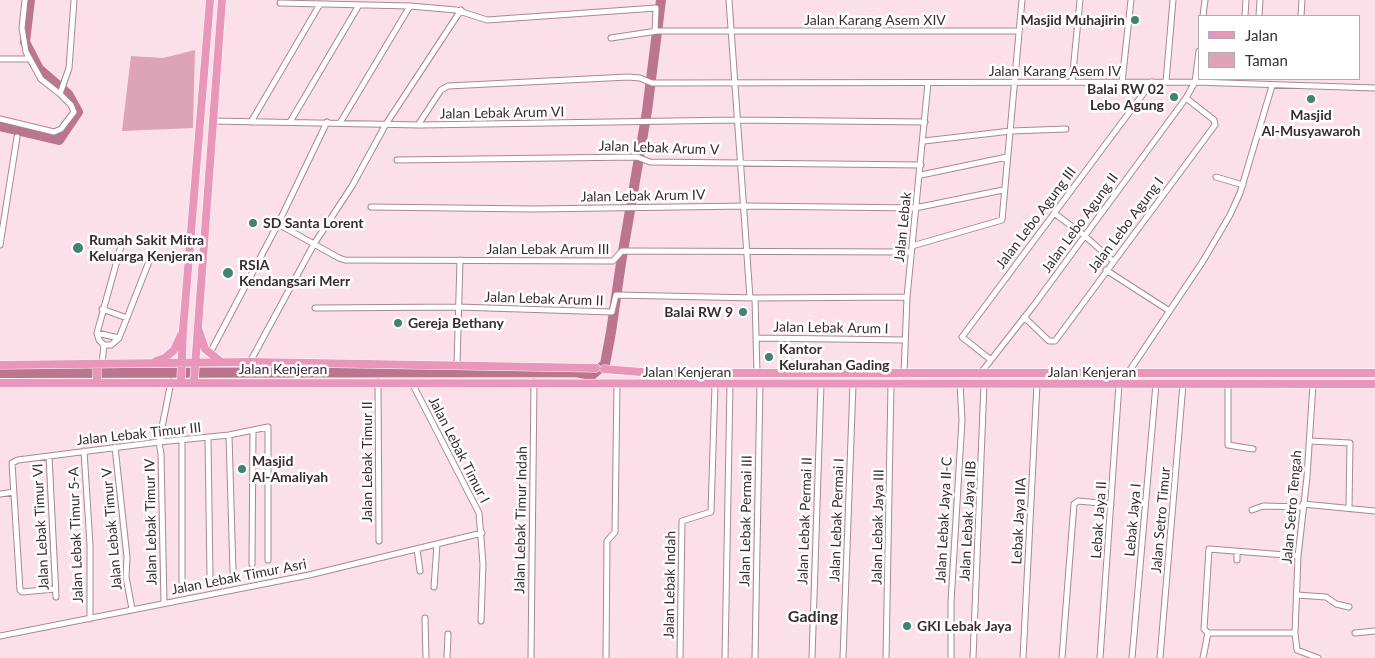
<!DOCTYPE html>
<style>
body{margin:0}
#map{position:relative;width:1375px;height:658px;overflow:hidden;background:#fce0e9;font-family:Lato,sans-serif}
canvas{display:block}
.legend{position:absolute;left:1198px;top:15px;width:162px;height:65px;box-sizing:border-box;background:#fff;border:1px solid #b0abad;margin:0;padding:6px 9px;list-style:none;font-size:15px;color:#3a2d32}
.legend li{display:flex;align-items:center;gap:10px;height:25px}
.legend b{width:25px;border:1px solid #b0abad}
</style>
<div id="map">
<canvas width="1375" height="658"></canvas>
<ul class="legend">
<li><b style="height:6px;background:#e896b9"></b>Jalan</li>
<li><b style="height:14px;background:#dda4b7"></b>Taman</li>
</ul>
</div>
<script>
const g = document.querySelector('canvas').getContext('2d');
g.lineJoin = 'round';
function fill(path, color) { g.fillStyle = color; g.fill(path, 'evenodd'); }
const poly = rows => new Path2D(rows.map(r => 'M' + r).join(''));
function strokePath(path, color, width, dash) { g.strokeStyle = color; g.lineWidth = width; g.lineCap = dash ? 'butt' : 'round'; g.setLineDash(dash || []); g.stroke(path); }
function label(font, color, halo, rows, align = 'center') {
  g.font = font + ' Lato,sans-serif'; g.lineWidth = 5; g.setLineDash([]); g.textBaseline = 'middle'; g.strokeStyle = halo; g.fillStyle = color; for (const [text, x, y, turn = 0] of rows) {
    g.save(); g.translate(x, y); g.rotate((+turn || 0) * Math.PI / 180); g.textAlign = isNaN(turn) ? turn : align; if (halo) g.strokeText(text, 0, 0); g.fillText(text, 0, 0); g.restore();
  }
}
fill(poly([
 [195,50,193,128,122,131,131,56,163,58]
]), '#dda4b7');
strokePath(poly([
 [0,126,59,140,78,112,68,94,39,69,25,42,30,0],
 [0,373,575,372,592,375,605,364,611,332,621,263,647,111,661,0]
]), '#bb758e', 10);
const street = poly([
 [729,0,750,298],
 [280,3,410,6,456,10,487,20,656,8,655,31],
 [1203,16,1205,0],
 [1245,16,1246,0],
 [1259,16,1260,0],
 [1301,16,1302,0],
 [611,38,657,31,1019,31],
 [0,59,30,59],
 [1072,82,1080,0],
 [1122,82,1131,0],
 [1166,82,1173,0],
 [60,94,69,68,74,0],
 [0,119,54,132,61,129,74,112,71,105,60,94,41,79,26,52,22,28,25,0],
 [213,121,421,125,736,120,925,122],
 [251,122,320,4],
 [290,122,359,5],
 [340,123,410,6],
 [418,125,441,90,448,86,628,77,640,78,652,83,1195,82,1375,88],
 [924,141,1011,131,1066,129],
 [397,160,637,157,650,162,921,165],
 [921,175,1007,157],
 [1216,177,1243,185],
 [371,207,534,209,748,206,915,208,1003,190],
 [1054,213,1085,236,1113,261],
 [278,224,339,258,345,260,613,261,622,251,911,252],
 [0,245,17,137],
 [121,246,97,333,99,340,104,345,111,345,119,338,150,259],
 [912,246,1002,220,1022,0],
 [1106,270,1168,310],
 [755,298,757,373],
 [315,308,458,307,612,312,616,295,755,298,907,297],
 [102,309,127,318],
 [1024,317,1049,341,1055,341,1215,125,1214,120,1186,98],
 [97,333,119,338],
 [756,338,905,340],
 [210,353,278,224,327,122],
 [991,360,962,337,1152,82],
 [250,362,314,244,352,186,386,124,461,10],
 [102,364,104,345],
 [457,365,460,260],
 [1128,373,1203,261,1230,215,1240,193,1272,86],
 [904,374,907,297,928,83],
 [980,374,1034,305,1186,98,1195,82,1199,51],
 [378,382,379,541],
 [412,383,479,513,483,564,481,621],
 [1228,383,1228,445,1253,449],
 [1313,384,1307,477,1298,556,1295,633,1297,650,1318,658],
 [229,435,233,572],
 [208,438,210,577],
 [182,440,182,581],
 [1310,441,1350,443,1349,507],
 [115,447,127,557,126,577,132,609],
 [84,451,90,545,90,619],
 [49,456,56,597],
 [0,494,14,492],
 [1303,504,1375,511],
 [1252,510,1263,506,1303,507],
 [417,549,420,571],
 [1237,560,1237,551],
 [252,564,253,431],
 [434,587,437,544],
 [55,589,22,592,20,590,12,463,18,460,159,442,229,435,268,427,268,560],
 [1297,595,1326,597,1336,604,1349,607],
 [164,603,161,454,159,442,171,382],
 [425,618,426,658],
 [1208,633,1204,629,1209,549,1298,556],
 [1208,633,1295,633],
 [1355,633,1375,631],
 [0,636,309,575,482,533],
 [447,658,448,634],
 [531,658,534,382],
 [606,658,607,541,615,532,617,384],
 [680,658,682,521,711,512,715,385],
 [725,658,730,385],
 [755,658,760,384],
 [812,658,821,384],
 [843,658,853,384],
 [886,658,891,384],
 [951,658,951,602,962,420,960,384],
 [973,658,984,384],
 [1023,658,1037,384],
 [1062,658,1074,504,1078,501,1111,504],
 [1100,658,1119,384],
 [1132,658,1156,384],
 [1160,658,1183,384],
 [1203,658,1208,633]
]);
const primary = poly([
 [199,331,205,349,220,361],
 [156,361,165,358,174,350,181,335],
 [0,365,250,362,596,368],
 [604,369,653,373,1375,373],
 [181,381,183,330,210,0],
 [194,381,222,0],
 [0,383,1375,384],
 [97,383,97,364]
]);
strokePath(street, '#a88893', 7);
strokePath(primary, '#fff', 9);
strokePath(street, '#fff', 5);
strokePath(primary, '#e896b9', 8);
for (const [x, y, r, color] of [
 [1135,20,5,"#418273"],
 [1174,97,5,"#418273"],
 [1311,99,5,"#418273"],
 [253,223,5,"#418273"],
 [78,248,6,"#418273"],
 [228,273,6,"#418273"],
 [743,312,5,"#418273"],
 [398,323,5,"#418273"],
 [769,357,5,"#418273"],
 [242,469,5,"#418273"],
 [907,626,5,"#418273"]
]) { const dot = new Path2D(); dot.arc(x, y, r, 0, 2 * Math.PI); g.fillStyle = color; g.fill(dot); strokePath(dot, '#fff', 2); }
label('14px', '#3a2d32', '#fff', [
 ["Jalan Karang Asem XIV",875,20],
 ["Jalan Karang Asem IV",1055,71],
 ["Jalan Lebak Arum VI",502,113,-1],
 ["Jalan Lebak Arum V",659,148,2],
 ["Jalan Lebak Arum IV",643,196,-1],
 ["Jalan Lebo Agung III",1036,218,-53],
 ["Jalan Lebo Agung II",1080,223,-54],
 ["Jalan Lebo Agung I",1126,225,-53],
 ["Jalan Lebak",903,227,-84],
 ["Jalan Lebak Arum III",548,249],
 ["Jalan Lebak Arum II",544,299,2],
 ["Jalan Lebak Arum I",831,328,1],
 ["Jalan Kenjeran",283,369],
 ["Jalan Kenjeran",687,372],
 ["Jalan Kenjeran",1092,372],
 ["Jalan Lebak Timur III",139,434,-6],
 ["Jalan Lebak Timur I",459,450,63],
 ["Jalan Lebak Timur II",367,462,-90],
 ["Jalan Setro Tengah",1292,507,-85],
 ["Jalan Lebak Timur Indah",521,520,-89],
 ["Jalan Lebak Permai I",837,520,-88],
 ["Jalan Lebak Jaya II-C",944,520,-87],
 ["Lebak Jaya II",1099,520,-86],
 ["Lebak Jaya I",1133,520,-85],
 ["Jalan Setro Timur",1161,520,-85],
 ["Jalan Lebak Permai III",746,521,-89],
 ["Jalan Lebak Permai II",805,521,-88],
 ["Jalan Lebak Jaya IIB",968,521,-87],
 ["Lebak Jaya IIA",1019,521,-87],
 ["Jalan Lebak Timur IV",151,522,-91],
 ["Jalan Lebak Timur VI",41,527,-93],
 ["Jalan Lebak Jaya III",878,527,-89],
 ["Jalan Lebak Timur V",112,529,-95],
 ["Jalan Lebak Timur 5-A",76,535,-92],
 ["Jalan Lebak Timur Asri",239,577,-11],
 ["Jalan Lebak Indah",670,585,-89]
]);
label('bold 14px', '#3a2d32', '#fff', [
 ["Masjid Muhajirin",1125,20,"right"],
 ["Balai RW 02",1164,89,"right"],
 ["Lebo Agung",1164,105,"right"],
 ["Masjid",1311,115,"center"],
 ["Al-Musyawaroh",1311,131,"center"],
 ["SD Santa Lorent",263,223],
 ["Rumah Sakit Mitra",89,240],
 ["Keluarga Kenjeran",89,256],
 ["RSIA",239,265],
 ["Kendangsari Merr",239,281],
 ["Balai RW 9",733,312,"right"],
 ["Gereja Bethany",408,323],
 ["Kantor",779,349],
 ["Kelurahan Gading",779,365],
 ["Masjid",252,461],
 ["Al-Amaliyah",252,477],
 ["GKI Lebak Jaya",917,626]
], 'left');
label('bold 16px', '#3a2d32', '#fff', [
 ["Gading",813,617]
]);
</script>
